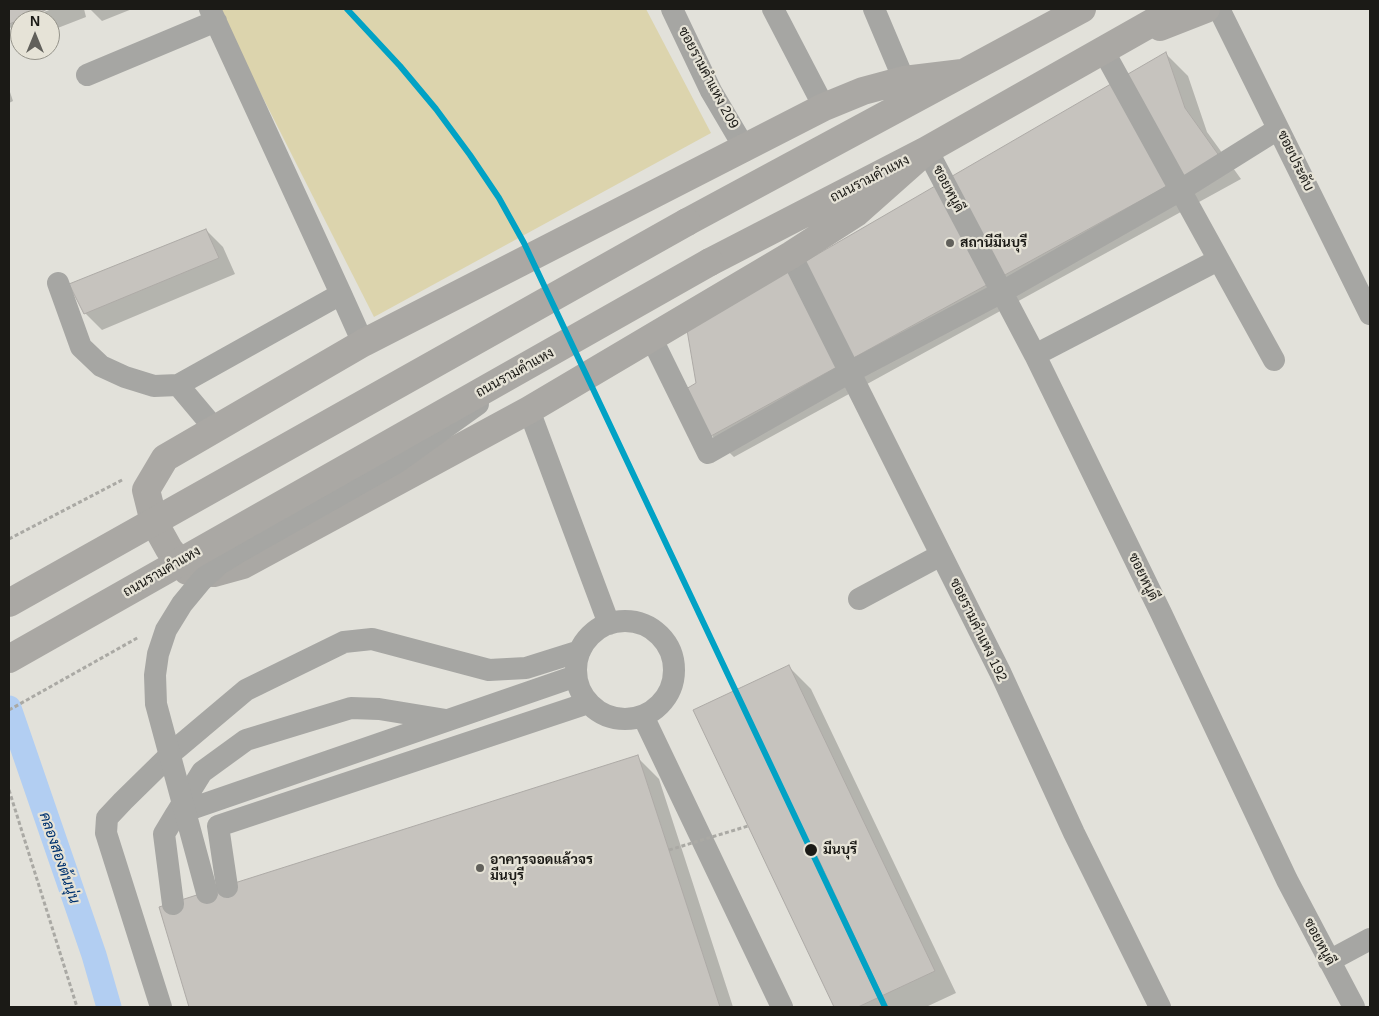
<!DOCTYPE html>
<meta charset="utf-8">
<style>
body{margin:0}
#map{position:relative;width:1379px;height:1016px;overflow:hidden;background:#e2e1da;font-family:Arial,sans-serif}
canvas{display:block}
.frame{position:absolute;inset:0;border:10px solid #1b1a16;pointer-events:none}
.north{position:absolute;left:10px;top:10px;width:50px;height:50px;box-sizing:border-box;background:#e6e3d7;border:1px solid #95938a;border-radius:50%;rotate:0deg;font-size:14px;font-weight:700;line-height:20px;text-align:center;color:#1b1a16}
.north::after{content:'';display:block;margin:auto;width:18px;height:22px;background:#61605b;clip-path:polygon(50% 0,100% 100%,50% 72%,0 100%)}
</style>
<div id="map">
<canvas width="1379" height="1016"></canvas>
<div class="frame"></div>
<div class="north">N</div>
</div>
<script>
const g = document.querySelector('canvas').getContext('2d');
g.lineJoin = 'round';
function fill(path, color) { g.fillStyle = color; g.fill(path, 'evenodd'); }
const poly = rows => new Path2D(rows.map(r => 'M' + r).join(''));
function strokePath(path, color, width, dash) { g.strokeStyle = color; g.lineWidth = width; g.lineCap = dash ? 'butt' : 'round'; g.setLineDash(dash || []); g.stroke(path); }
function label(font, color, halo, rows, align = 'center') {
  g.font = font + ' Arial,Sarabun,sans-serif'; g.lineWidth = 4.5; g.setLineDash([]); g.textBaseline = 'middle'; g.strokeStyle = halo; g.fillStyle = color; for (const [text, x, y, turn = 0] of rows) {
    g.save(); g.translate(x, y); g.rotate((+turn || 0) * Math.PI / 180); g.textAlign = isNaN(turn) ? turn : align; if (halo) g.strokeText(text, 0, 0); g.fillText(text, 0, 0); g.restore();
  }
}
fill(poly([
 [218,9,646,9,711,133,374,317]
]), '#dcd4ad');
fill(poly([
 [9,9,44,9,16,19,16,22,20,21,20,38,9,26],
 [52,9,84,9,86,17,50,31,50,20,22,20],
 [90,9,132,9,102,21],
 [1166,54,1188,76,1207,132,1241,179,734,457,712,436],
 [9,89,13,101,9,103],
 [206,230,223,247,235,274,102,330,86,314,71,285],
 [789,667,811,689,956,993,926,1007,836,1007,695,711],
 [637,757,659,779,733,1007,191,1007,161,908]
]), '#0003');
strokePath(poly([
 [9,708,94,955,109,1007]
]), '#b2cef2', 25);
const building = poly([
 [9,9,48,9,9,24,9,9],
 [1166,52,1185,108,1220,157,711,436,686,389,696,383,687,330,1166,52],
 [206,229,219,258,84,314,69,284,206,229],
 [789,665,935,971,858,1007,834,1007,693,710,789,665],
 [638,755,720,1007,189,1007,159,907,638,755]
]);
fill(building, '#c6c3be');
strokePath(building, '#adaaa6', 1);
strokePath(poly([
 [9,539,124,479],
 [9,710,139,637],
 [9,790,77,1007]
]), '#aaa9a4', 3, [4, 2.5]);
strokePath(poly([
 [210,9,341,294,363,343],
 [672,9,711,91,744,147],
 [773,9,824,107],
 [874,9,904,80],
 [1219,9,1370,314],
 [1103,50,1274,360],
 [87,75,216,21],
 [927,150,1035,355,1161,613,1287,880,1354,1007],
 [791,255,1001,674,1074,833,1160,1007],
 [58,283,81,347,101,366,125,377,154,386,178,385,341,294],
 [651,337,708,453,850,372,1002,292,1179,191,1278,129],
 [1035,355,1218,260],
 [178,385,215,429],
 [529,410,609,624],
 [859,599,941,555],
 '576 670a49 49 0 1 1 98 0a49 49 0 1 1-98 0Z',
 [643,716,782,1007],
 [176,814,202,772,246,740,351,708,379,709,446,720],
 [227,887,218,826,588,703],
 [173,904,164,834,176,814,576,676],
 [1329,961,1370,939],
 [161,1007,106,833,107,818,123,801,176,749,246,690,344,642,372,639,489,670,526,668,580,651]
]), '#a6a6a3', 22);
strokePath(poly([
 [1160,27,1206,9],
 [927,150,856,213,791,255,529,410,243,565,214,573,187,571,169,549,154,522,146,490,165,458,363,343,824,107,863,91,904,80,962,73],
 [687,222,1082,9],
 [710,262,927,150,1176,9]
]), '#aaa8a4', 28);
const rail = poly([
 [812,851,885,1007]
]);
strokePath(rail, '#a6a6a3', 5.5);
strokePath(rail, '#e6e3d7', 4, [11]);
strokePath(poly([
 [669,850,748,826]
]), '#aaa9a4', 3, [4, 2.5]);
strokePath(poly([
 [207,893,156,704,155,675,158,654,166,630,182,604,201,581,218,565,239,552,396,463,478,404]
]), '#a6a6a3', 22);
strokePath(poly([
 [9,603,687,222],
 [9,659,710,262]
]), '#aaa8a4', 28);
strokePath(poly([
 [347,9,400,66,436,109,470,155,499,198,524,243,885,1007]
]), '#01a2c5', 6);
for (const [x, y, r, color] of [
 [950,243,5,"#61605b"],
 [811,850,7,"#1b1a16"],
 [480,868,5,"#61605b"]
]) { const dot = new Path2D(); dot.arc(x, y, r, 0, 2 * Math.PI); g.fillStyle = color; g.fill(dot); strokePath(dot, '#e6e3d7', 2); }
label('14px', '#1b1a16', '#e6e3d7', [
 ["ซอยรามคำแหง 209",708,78,62],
 ["ซอยประดับ",1295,161,64],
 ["ถนนรามคำแหง",870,179,-27],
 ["ซอยหนูดี",948,189,62],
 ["ถนนรามคำแหง",515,373,-29],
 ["ถนนรามคำแหง",162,572,-30],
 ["ซอยหนูดี",1143,577,64],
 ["ซอยรามคำแหง 192",978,630,64],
 ["ซอยหนูดี",1319,942,62]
]);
label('bold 14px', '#1b1a16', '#e6e3d7', [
 ["สถานีมีนบุรี",960,243],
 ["อาคารจอดแล้วจร",490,860],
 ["มีนบุรี",490,876]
], 'left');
label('bold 14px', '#1b1a16', '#e6e3d7', [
 ["มีนบุรี",823,850]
], 'left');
label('italic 15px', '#003370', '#e6e3d7', [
 ["คลองสองต้นนุ่น",59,858,71]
]);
</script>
